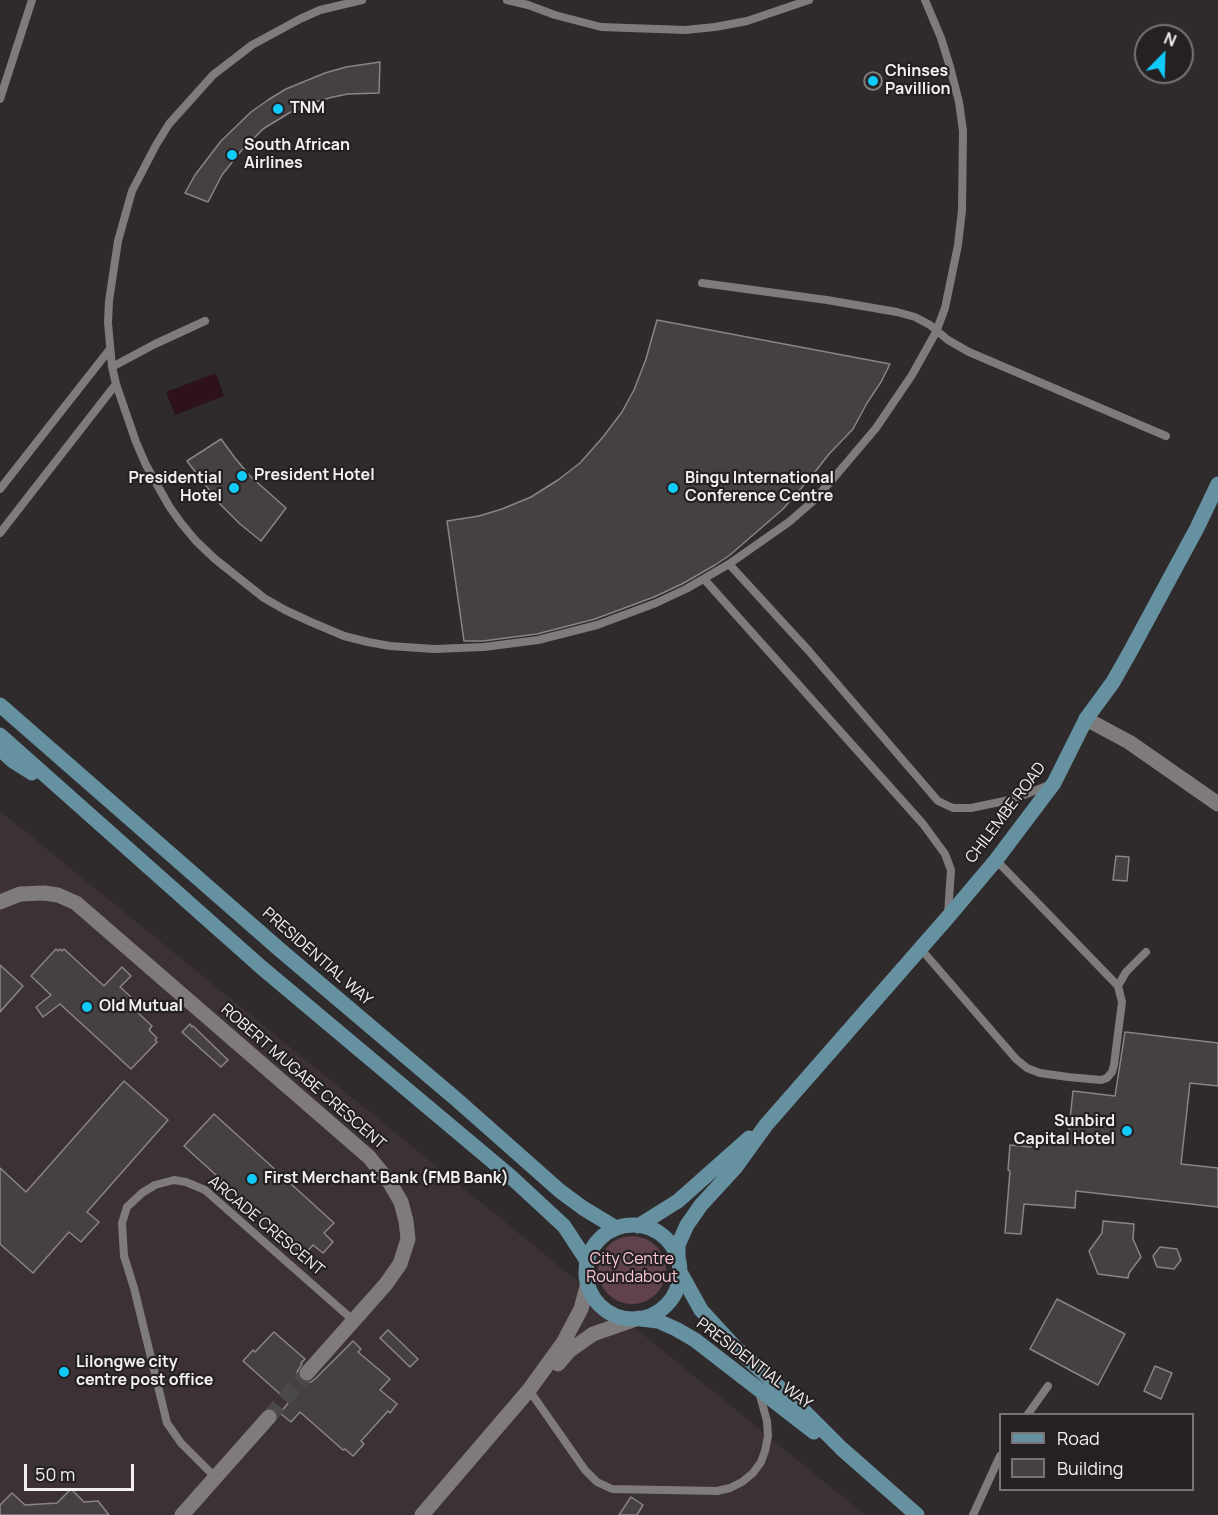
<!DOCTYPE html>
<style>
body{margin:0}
#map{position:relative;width:1218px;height:1515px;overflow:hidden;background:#2f2b2c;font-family:Manrope,sans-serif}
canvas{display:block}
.legend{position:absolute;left:999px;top:1413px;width:195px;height:78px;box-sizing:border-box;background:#252122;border:2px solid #777475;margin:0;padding:8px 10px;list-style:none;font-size:18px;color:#f3f0f1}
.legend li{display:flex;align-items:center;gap:12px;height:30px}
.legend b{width:30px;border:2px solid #777475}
.north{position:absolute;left:1134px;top:24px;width:60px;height:60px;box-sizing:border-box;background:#252122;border:2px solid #777475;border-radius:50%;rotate:23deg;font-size:16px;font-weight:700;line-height:24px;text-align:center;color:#f3f0f1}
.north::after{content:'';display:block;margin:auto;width:21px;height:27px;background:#10cafa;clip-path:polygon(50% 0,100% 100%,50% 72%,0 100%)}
.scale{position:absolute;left:24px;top:1464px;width:110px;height:27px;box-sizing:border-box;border:3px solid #f3f0f1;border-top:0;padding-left:8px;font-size:18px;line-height:21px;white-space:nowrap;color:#f3f0f1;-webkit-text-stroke:4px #252122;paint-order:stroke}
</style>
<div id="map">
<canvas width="1218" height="1515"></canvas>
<ul class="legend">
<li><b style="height:8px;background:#6691a0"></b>Road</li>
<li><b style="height:16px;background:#454041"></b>Building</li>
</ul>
<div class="north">N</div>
<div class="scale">50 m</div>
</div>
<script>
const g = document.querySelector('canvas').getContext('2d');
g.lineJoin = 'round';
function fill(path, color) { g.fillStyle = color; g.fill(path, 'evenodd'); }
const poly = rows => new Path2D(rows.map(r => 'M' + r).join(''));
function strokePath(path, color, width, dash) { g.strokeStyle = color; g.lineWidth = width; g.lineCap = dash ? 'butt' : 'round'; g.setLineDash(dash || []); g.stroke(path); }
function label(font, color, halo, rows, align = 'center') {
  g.font = font + ' Manrope,sans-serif'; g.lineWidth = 4.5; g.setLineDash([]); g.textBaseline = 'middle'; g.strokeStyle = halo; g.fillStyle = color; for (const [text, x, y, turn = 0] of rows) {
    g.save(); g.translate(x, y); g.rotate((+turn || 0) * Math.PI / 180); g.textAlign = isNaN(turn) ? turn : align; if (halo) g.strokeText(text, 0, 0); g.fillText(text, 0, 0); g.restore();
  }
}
fill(poly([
 [0,811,865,1515,0,1515]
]), '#3c3135');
fill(poly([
 '598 1270a34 34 0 1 1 68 0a34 34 0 1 1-68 0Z'
]), '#5f424d');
fill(poly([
 [216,373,224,396,175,415,166,392]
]), '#2d121d');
const building = poly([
 [380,62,379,93,348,94,333,97,318,101,289,113,263,129,241,151,222,175,208,202,185,193,195,175,221,141,251,112,268,100,286,89,325,73,346,67,380,62],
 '864 81a9 9 0 1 1 18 0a9 9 0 1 1-18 0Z',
 [657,320,890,364,881,382,867,403,853,429,829,454,811,477,783,509,730,555,715,565,682,584,654,597,595,619,537,634,483,641,464,641,447,521,479,516,502,509,531,497,558,480,580,463,603,437,622,412,634,390,646,359,657,320],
 [221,439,235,458,250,476,286,508,261,541,240,524,220,504,187,461,221,439],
 [1116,856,1129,857,1127,881,1113,880,1116,856],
 [56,949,58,951,60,949,62,951,64,949,104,986,122,967,131,976,120,987,141,1006,136,1011,152,1026,149,1030,157,1038,155,1040,157,1042,131,1069,60,1004,43,1017,36,1007,51,995,31,976,56,949],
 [0,965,23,986,0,1012,0,965],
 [190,1024,192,1027,193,1026,228,1060,221,1067,182,1032,190,1024],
 [1125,1032,1218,1043,1218,1086,1190,1083,1181,1164,1218,1168,1218,1207,1076,1191,1075,1208,1024,1204,1021,1234,1005,1233,1010,1171,1008,1170,1010,1145,1031,1147,1032,1134,1068,1138,1073,1091,1115,1096,1125,1032],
 [124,1081,168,1120,87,1212,99,1222,81,1242,69,1232,33,1273,0,1244,0,1168,26,1192,124,1081],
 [214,1114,334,1223,324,1233,333,1242,323,1253,313,1245,304,1255,184,1146,214,1114],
 [1103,1221,1134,1224,1133,1239,1141,1257,1129,1273,1128,1278,1098,1274,1089,1251,1102,1233,1103,1221],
 [1160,1247,1177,1249,1181,1260,1174,1269,1157,1267,1153,1256,1160,1247],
 [1057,1299,1125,1334,1098,1385,1030,1349,1057,1299],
 [388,1330,418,1359,410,1367,380,1338,388,1330],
 [274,1332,305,1359,301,1363,302,1364,297,1372,298,1377,304,1382,311,1382,316,1378,353,1341,361,1349,358,1352,390,1379,380,1390,397,1404,390,1413,388,1411,361,1441,364,1444,353,1456,345,1449,343,1450,300,1412,291,1422,280,1413,289,1402,243,1361,253,1350,255,1352,274,1332],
 [1155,1366,1172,1373,1161,1399,1144,1391,1155,1366],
 [71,1489,84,1502,98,1501,109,1515,0,1515,0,1505,12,1493,25,1505,57,1503,71,1489],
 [631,1497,643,1505,637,1515,619,1515,631,1497]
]);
fill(building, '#454041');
strokePath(building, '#898486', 1.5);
strokePath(poly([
 [269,1417,307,1373]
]), '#4c494a', 15, [15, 8]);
strokePath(poly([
 [362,0,320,10,300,19,252,45,213,75,169,124,156,145,132,191,118,241,109,301,108,323,112,367,116,384,136,442,146,465,169,506,181,523,196,541,215,559,264,598,285,610,311,622,344,636,368,642,390,646,434,649,484,647,538,640,597,625,656,603,686,589,729,564,789,522,812,502,832,480,876,428,912,375,936,332,945,308,958,245,962,210,963,131,959,102,950,67,941,38,925,0],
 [507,0,528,5,555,15,601,27,685,30,715,27,747,21,809,0],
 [0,99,32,0],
 [702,283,827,300,897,312,915,317,930,325,948,340,969,352,1166,436],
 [112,367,155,344,205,321],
 [0,489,110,349],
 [0,533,116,384],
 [729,564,808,650,938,801,953,808,971,808,1014,799,1049,785],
 [704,579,923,824,945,854,951,870,948,914],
 [920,948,1016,1059,1027,1068,1040,1073,1068,1077,1101,1080,1107,1078,1112,1072,1114,1065,1122,1002,1118,986,996,860],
 [1118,986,1126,972,1146,952],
 [529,1390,585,1470,597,1482,612,1489,717,1491,730,1488,742,1482,753,1473,761,1462,765,1451,768,1436,767,1421,759,1392],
 [1028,1414,1048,1386],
 [215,1477,181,1443,167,1423,134,1288,124,1256,122,1223,127,1207,142,1193,155,1185,174,1180,186,1182,205,1190,354,1321],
 [973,1515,1000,1456]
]), '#7f7a7b', 8);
strokePath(poly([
 [1086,719,1129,742,1218,804],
 [0,902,20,894,44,893,58,895,76,903,369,1157,390,1183,401,1202,406,1221,408,1239,400,1264,386,1284,307,1373],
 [558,1364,569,1351,593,1334,639,1318],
 [182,1515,269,1417],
 [422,1515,529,1390,563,1343,581,1309,588,1283]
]), '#7f7a7b', 15);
strokePath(poly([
 [0,705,279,949,456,1099,560,1191,583,1208,616,1228],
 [0,735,261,967,510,1176,564,1226,587,1261],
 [0,749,13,761,32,773],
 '586 1272a47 47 0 1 1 94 0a47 47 0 1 1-94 0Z',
 [638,1226,678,1201,749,1138],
 [678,1261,678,1245,687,1225,701,1205,735,1168,766,1125,948,917,996,860,1054,783,1086,719,1113,682,1130,652,1197,528,1218,484],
 [680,1272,701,1310,735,1347,795,1402,842,1449,917,1515],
 [641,1319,658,1321,676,1329,695,1340,814,1432]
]), '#6691a0', 15);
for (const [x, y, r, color] of [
 [873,81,6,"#10cafa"],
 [278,109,6,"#10cafa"],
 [232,155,6,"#10cafa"],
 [242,476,6,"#10cafa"],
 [234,488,6,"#10cafa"],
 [673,488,6,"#10cafa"],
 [87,1007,6,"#10cafa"],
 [1127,1131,6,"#10cafa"],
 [252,1179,6,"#10cafa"],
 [64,1372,6,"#10cafa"]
]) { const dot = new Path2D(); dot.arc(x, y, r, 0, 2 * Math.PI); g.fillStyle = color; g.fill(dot); strokePath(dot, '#252122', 2); }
label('bold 16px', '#f3f0f1', '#252122', [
 ["Chinses",885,72],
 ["Pavillion",885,90],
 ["TNM",290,109],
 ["South African",244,146],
 ["Airlines",244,164],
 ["President Hotel",254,476],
 ["Presidential",222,479,"right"],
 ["Hotel",222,497,"right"],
 ["Bingu International",685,479],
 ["Conference Centre",685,497],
 ["Old Mutual",99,1007],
 ["Sunbird",1115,1122,"right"],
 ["Capital Hotel",1115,1140,"right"],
 ["First Merchant Bank (FMB Bank)",264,1179],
 ["Lilongwe city",76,1363],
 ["centre post office",76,1381]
], 'left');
label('16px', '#f3f0f1', '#252122', [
 ["CHILEMBE ROAD",1006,813,-53],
 ["PRESIDENTIAL WAY",317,957,41],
 ["ROBERT MUGABE CRESCENT",303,1077,41],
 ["ARCADE CRESCENT",266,1226,40],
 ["PRESIDENTIAL WAY",754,1364,37]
]);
label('16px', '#fac7d9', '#252122', [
 ["City Centre",632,1260],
 ["Roundabout",632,1278]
]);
</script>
